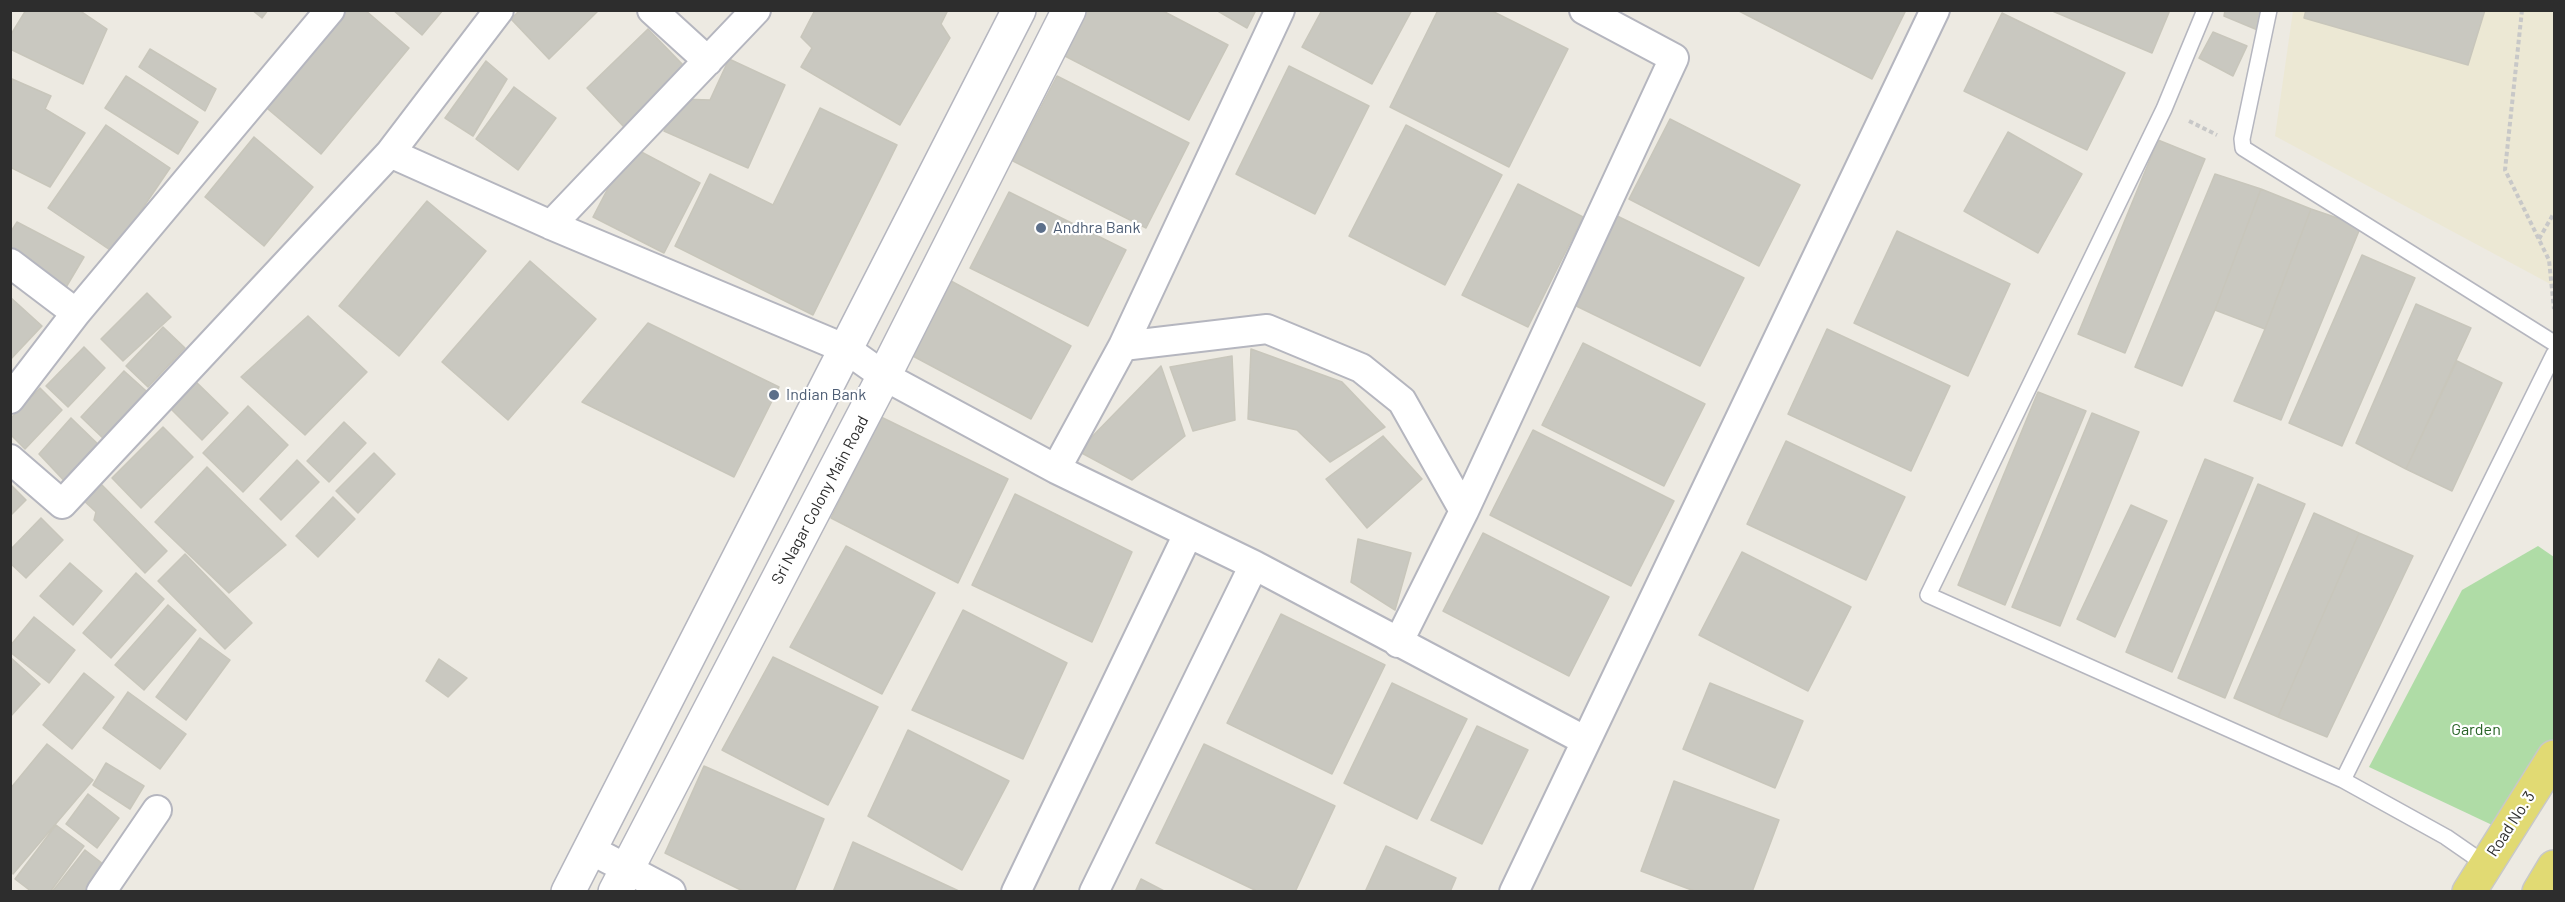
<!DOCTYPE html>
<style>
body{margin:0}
#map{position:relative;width:2565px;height:902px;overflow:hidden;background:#edeae2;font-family:Barlow,sans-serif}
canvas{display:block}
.frame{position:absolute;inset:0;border:12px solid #2d2d2d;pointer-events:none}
</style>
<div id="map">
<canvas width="2565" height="902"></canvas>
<div class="frame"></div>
</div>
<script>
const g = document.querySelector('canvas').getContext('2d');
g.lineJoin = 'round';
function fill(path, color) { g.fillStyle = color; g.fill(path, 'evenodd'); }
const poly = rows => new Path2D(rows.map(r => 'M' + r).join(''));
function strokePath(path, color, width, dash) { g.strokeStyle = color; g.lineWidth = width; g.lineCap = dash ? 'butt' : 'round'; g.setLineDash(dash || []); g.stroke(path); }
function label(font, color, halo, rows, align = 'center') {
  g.font = font + ' Barlow,sans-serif'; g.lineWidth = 4.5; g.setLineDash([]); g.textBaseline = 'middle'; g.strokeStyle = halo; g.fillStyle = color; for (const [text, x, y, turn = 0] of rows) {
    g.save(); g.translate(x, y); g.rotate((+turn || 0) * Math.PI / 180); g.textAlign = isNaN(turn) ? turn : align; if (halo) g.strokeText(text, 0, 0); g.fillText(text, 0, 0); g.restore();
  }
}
fill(poly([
 [2293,11,2554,11,2554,286,2275,136]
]), '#ece8d4');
fill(poly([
 [2538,546,2554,557,2554,757,2507,832,2369,767,2462,590]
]), '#afdca6');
const building = poly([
 [26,10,79,10,107,29,83,84,10,49,10,36,26,10],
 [252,10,268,10,262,18,252,10],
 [340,10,365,10,409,48,321,154,262,104,340,10],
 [393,10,443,10,422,35,393,10],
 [520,10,599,10,549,59,511,19,520,10],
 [815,10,948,10,941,24,950,38,900,125,801,67,812,48,801,37,815,10],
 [1086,10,1161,10,1228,45,1189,120,1063,55,1086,10],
 [1216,10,1256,10,1247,28,1216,10],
 [1322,10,1412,10,1372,84,1302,47,1322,10],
 [1438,10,1490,10,1568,49,1509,167,1390,107,1438,10],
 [1737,10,1906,10,1872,79,1737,10],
 [2050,10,2170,10,2152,53,2050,10],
 [2225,10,2266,10,2260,31,2224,16,2225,10],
 [2306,10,2485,10,2468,65,2304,18,2306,10],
 [2002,13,2125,73,2087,150,1964,91,2002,13],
 [648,29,686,68,624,127,587,88,648,29],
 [2213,32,2247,46,2233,76,2199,58,2213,32],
 [150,49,216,89,205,111,139,67,150,49],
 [729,59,785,85,748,168,664,131,679,99,710,100,729,59],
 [486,61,507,79,473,136,445,118,486,61],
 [1289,66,1369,106,1315,214,1236,174,1289,66],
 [126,76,198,122,178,154,105,108,126,76],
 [1057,76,1189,143,1146,228,1013,161,1057,76],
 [12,79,51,96,45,109,85,133,50,187,10,167,12,79],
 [514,87,556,118,518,170,476,139,514,87],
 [820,108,897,145,813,315,675,246,710,174,773,205,820,108],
 [1670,119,1800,185,1759,266,1629,199,1670,119],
 [106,125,170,168,113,252,48,208,106,125],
 [1406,125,1502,175,1445,285,1349,236,1406,125],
 [2008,132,2082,174,2038,253,1964,211,2008,132],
 [254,137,313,187,264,246,205,197,254,137],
 [2158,140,2205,159,2125,353,2078,334,2158,140],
 [630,146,700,183,664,253,593,217,630,146],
 [2215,174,2261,189,2215,310,2182,386,2135,367,2215,174],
 [1518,184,1583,217,1528,327,1462,295,1518,184],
 [2261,189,2311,209,2265,329,2215,310,2261,189],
 [1009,192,1126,250,1088,326,970,268,1009,192],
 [427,201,486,251,399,356,339,306,427,201],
 [2311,209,2361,226,2281,420,2234,401,2265,329,2311,209],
 [1611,213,1744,278,1700,366,1568,302,1611,213],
 [17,222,84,257,65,289,10,257,10,233,17,222],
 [1897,231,2010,284,1968,376,1854,323,1897,231],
 [2362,255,2415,278,2342,446,2289,423,2362,255],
 [530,261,596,319,508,420,442,362,530,261],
 [951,281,1071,346,1031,419,911,355,951,281],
 [147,293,171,317,123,361,101,339,147,293],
 [10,297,42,326,10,360,10,297],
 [2416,304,2471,328,2406,469,2356,443,2416,304],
 [308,316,367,372,305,435,241,377,308,316],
 [648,323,779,387,734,477,582,402,648,323],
 [163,327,185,348,148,387,126,366,163,327],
 [1827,329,1950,386,1911,471,1788,414,1827,329],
 [1583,343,1705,404,1664,486,1542,425,1583,343],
 [84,347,105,368,68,407,46,386,84,347],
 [1251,349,1342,382,1385,427,1330,462,1297,430,1248,419,1251,349],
 [1232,356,1235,420,1193,431,1170,367,1232,356],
 [2457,361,2502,383,2452,491,2406,469,2457,361],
 [1161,366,1185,436,1132,480,1078,451,1161,366],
 [124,371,154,398,107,442,81,417,124,371],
 [191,377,228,413,202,440,166,404,191,377],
 [40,388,62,410,25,449,10,434,10,419,40,388],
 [2038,392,2086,411,2005,605,1958,585,2038,392],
 [248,406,288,445,243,492,203,453,248,406],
 [2092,413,2139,432,2060,626,2012,607,2092,413],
 [881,417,1008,479,958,583,831,518,881,417],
 [71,418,104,450,70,487,39,454,71,418],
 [344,422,366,443,329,482,307,461,344,422],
 [163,427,193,457,141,508,112,478,163,427],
 [1533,430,1674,501,1631,586,1490,515,1533,430],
 [1383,436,1422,479,1367,528,1326,479,1383,436],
 [1786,441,1905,497,1866,580,1747,524,1786,441],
 [374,453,395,474,358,513,336,491,374,453],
 [2205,459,2253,478,2172,672,2126,652,2205,459],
 [297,460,319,482,281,520,260,499,297,460],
 [207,467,286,545,229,593,155,522,207,467],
 [98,481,167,551,145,573,94,520,96,512,81,498,98,481],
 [10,484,26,500,10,516,10,484],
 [2258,484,2305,504,2225,698,2178,678,2258,484],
 [1015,494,1132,552,1092,642,972,585,1015,494],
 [333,497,355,519,318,557,296,536,333,497],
 [2131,505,2167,521,2115,637,2077,619,2131,505],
 [2314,513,2359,533,2278,717,2234,698,2314,513],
 [41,518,63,540,26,578,10,563,10,550,41,518],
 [1483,533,1609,597,1569,676,1443,611,1483,533],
 [2359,533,2413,556,2327,737,2278,717,2359,533],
 [1358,539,1411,553,1395,610,1351,582,1358,539],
 [846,546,935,593,882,694,790,647,846,546],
 [1742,552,1851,607,1808,691,1699,635,1742,552],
 [185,554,252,623,225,649,158,581,185,554],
 [70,563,102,591,73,625,40,596,70,563],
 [136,573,164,599,111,658,83,633,136,573],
 [168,605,196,630,144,690,115,665,168,605],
 [963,610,1067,663,1023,759,912,710,963,610],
 [1281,614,1385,665,1332,774,1227,723,1281,614],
 [34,617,75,650,49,683,10,652,10,646,34,617],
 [200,638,230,660,186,720,156,697,200,638],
 [10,657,40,684,10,717,10,657],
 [773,657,878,707,828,805,722,750,773,657],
 [439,659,467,678,448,697,426,681,439,659],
 [84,673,114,697,72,749,43,725,84,673],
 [1392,683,1467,719,1417,819,1344,783,1392,683],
 [1710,683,1803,721,1775,788,1683,749,1710,683],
 [128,692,186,734,160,769,103,728,128,692],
 [1477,726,1528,750,1482,844,1431,820,1477,726],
 [908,730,1009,781,962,870,868,816,908,730],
 [47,744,93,780,13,874,10,872,10,789,47,744],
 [1204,744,1335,806,1295,892,1259,892,1156,843,1204,744],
 [106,763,144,786,130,809,93,785,106,763],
 [704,766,824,819,794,892,745,892,665,853,704,766],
 [1674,781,1779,820,1752,892,1697,892,1641,871,1674,781],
 [88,794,119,818,97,848,66,824,88,794],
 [56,825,84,846,50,892,32,892,15,879,56,825],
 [853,842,961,892,833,892,853,842],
 [1386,846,1456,878,1450,892,1365,892,1386,846],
 [85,850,107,867,88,892,52,892,85,850],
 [1141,879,1166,892,1135,892,1141,879]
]);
fill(building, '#c9c8c0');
strokePath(building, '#c8c6bb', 1.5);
const service = poly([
 [2205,10,2164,109,1928,595,2343,780],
 [2269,10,2242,139,2243,148,2554,343],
 [2485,864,2446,837,2343,780,2554,354]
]);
const minor = poly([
 [652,10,708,61],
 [390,153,551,225,846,349,884,376,1056,469,1254,565,1586,741],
 [551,225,756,10],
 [10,263,76,313],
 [1123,346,1267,329,1361,368,1402,401,1464,511],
 [10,399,76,313,330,10],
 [10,459,62,504,390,153,499,10],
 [1056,469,1123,346,1280,10],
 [1398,643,1464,511,1674,58,1584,10],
 [591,850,671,892],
 [101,892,157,810],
 [1016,892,1188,534],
 [1094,892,1254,565],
 [1514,892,1935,10]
]);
const secondary = poly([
 [568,892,1019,10],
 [615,892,884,376,1069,10]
]);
const primary = poly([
 [2469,892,2554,757],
 [2539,892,2554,867]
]);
strokePath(service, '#b5b6bf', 18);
strokePath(minor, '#b5b6bf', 32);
strokePath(secondary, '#b5b6bf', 36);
strokePath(primary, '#c8c8c8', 36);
strokePath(poly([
 [2522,10,2505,170,2549,260,2554,309],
 [2189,121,2217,135],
 [2539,239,2554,213]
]), '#c8c8c8', 4, [4.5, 3]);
strokePath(service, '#fff', 15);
strokePath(minor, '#fff', 28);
strokePath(secondary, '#fff', 33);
strokePath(primary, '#e1da73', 33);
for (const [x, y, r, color] of [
 [1041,228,6,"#5c6f8a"],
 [774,395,6,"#5c6f8a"]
]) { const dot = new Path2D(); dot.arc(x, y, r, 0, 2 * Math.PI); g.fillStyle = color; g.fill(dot); strokePath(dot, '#fff', 2); }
label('16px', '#4e5e75', '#fff', [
 ["Andhra Bank",1053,228],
 ["Indian Bank",786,395]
], 'left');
label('16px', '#2d2d2d', '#fff', [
 ["Sri Nagar Colony Main Road",820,500,-62],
 ["Road No. 3",2511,824,-57]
]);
label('16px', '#276325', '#fff', [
 ["Garden",2476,730]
]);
</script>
